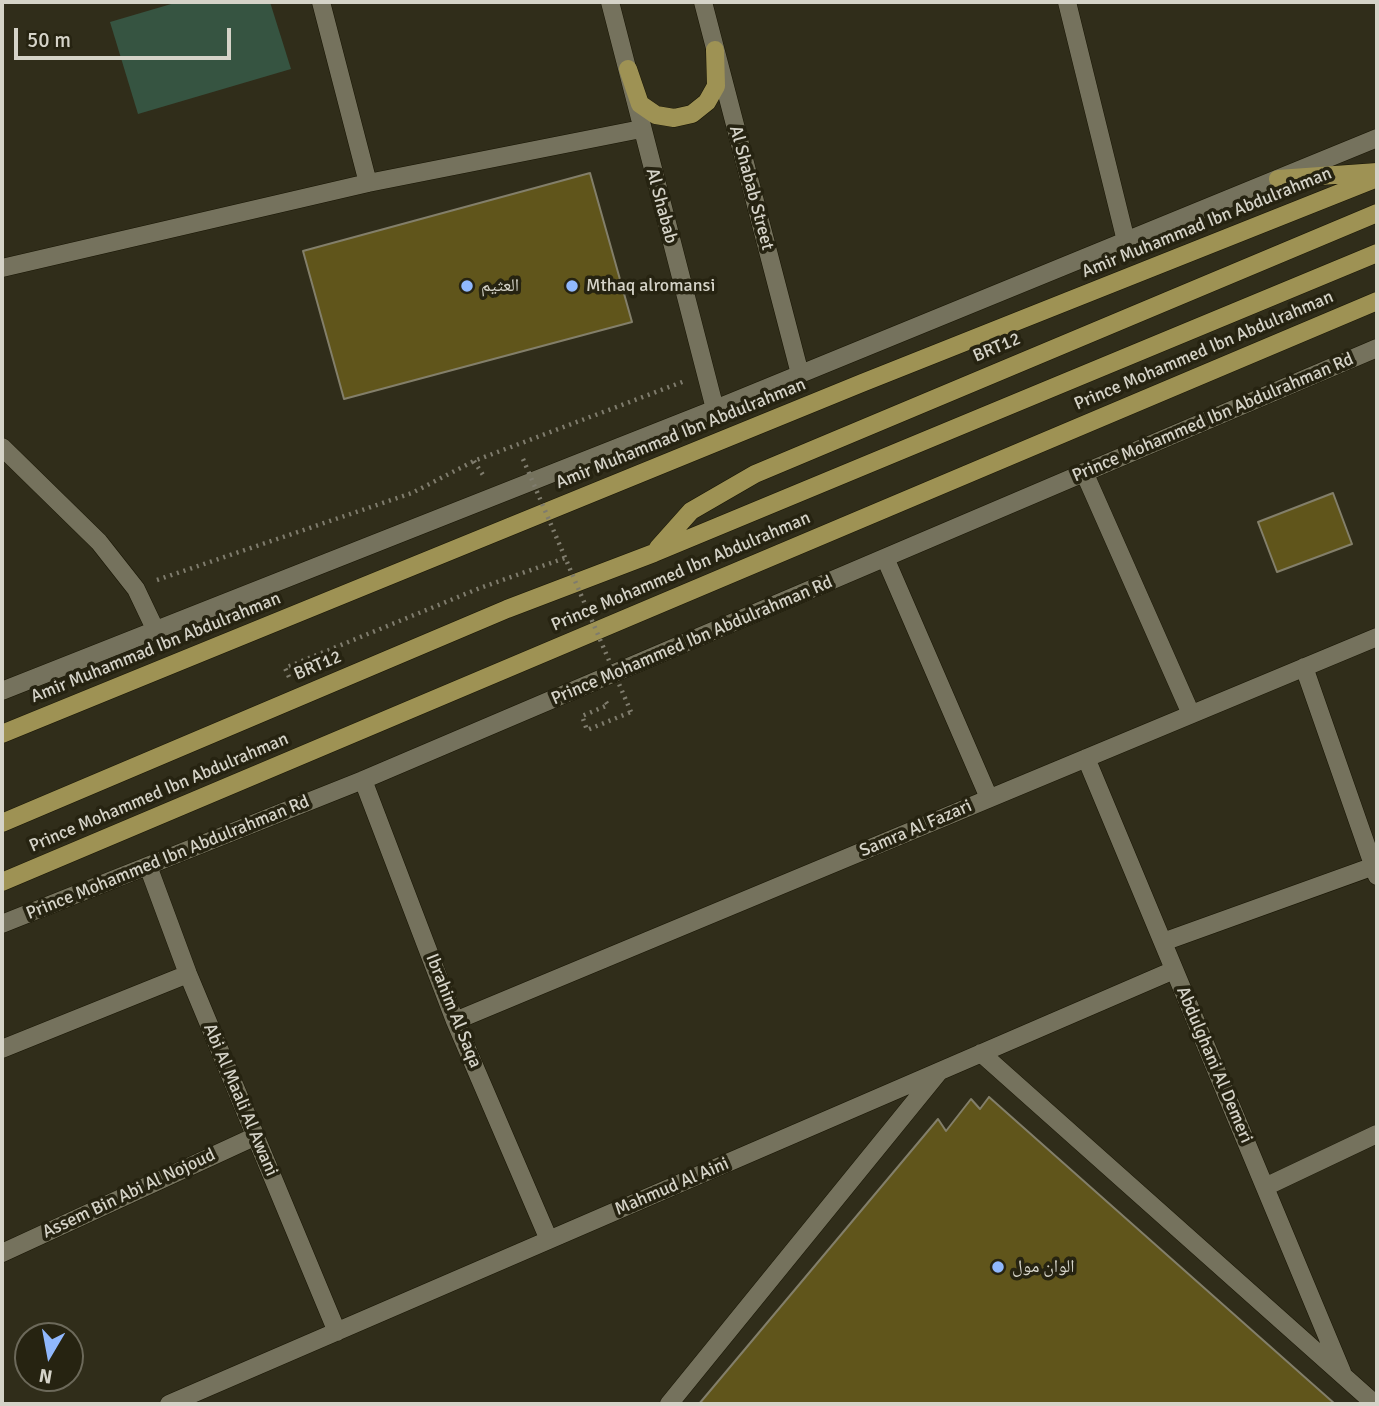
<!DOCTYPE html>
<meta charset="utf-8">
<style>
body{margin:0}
#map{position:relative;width:1379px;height:1406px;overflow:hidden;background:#302d1a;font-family:Signika,sans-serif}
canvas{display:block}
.frame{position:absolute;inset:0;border:4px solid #d5d3c8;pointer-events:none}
.north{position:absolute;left:14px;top:1322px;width:70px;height:70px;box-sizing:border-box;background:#262311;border:2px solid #6c695a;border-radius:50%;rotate:190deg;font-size:19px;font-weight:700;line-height:28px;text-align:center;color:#d5d3c8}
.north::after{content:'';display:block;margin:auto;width:24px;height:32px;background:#90b8fd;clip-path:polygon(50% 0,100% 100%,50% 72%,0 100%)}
.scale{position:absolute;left:14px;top:28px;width:217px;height:32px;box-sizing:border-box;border:4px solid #d5d3c8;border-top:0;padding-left:9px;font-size:21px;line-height:24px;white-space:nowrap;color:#d5d3c8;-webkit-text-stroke:5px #262311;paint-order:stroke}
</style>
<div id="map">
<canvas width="1379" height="1406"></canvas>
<div class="frame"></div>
<div class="north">N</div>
<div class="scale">50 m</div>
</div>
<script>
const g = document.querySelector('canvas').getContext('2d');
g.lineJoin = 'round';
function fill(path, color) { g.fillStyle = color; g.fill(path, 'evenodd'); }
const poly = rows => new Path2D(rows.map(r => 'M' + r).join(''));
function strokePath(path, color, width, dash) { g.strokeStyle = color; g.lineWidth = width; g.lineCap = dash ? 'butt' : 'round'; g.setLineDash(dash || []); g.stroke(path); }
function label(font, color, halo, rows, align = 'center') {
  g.font = font + ' Signika,"Noto Naskh Arabic",sans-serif'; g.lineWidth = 7; g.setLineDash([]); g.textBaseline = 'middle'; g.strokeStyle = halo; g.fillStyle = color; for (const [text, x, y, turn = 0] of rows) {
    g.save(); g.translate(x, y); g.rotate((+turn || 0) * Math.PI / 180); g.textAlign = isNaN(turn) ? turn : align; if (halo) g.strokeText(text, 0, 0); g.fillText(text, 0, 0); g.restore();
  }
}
fill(poly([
 [178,2,270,2,291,69,138,114,110,22]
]), '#365441');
const building = poly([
 [590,173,632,322,344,399,303,251,590,173],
 [1333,493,1352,544,1277,572,1258,522,1333,493],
 [989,1097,1335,1404,699,1404,938,1119,946,1131,971,1099,980,1109,989,1097]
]);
fill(building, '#60551b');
strokePath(building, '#837f6a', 2);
const minor = poly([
 [321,2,368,183],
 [610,2,715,409],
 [703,2,800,374],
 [1067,2,1126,241],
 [2,268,368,183,641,129],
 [2,447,99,542,136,589,156,631],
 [1084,472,1191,714],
 [886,560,989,798],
 [1304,667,1377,876],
 [2,691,715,409,1377,138],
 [1086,758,1342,1372],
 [363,780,455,1021,549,1240],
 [148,866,188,974,337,1332],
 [2,924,363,780,1377,348],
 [1163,942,1377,865],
 [455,1021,1377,637],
 [2,1049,188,974],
 [981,1053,1375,1404],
 [1265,1187,1377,1134],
 [2,1253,256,1136],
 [169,1404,1174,970],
 [669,1404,938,1073]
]);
const major = poly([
 [628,69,640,104,656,115,674,118,692,114,707,102,716,86,715,50],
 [1278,179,1377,172],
 [658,548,691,511,755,474,1377,213],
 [2,734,862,383,1377,178],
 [2,823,507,609,654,553,1377,253],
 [2,882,1377,301]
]);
strokePath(minor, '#181504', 19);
strokePath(major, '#181504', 19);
strokePath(poly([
 [474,461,483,475],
 [157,580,412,493,474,461,685,381],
 [289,677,285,668,480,588,565,558],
 [606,702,608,705,582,716,587,730,631,712]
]), '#7f7c6d', 4.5, [2, 5]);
strokePath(minor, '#75725d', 18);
strokePath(major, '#9e9254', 18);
strokePath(poly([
 [523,459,631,712]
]), '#7f7c6d', 4.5, [2, 5]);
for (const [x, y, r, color] of [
 [467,286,7,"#90b8fd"],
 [572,286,7,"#90b8fd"],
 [998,1267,7,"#90b8fd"]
]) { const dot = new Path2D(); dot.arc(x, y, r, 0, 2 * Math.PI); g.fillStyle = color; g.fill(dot); strokePath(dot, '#262311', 2.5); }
label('18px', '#d5d3c8', '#262311', [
 ["Al Shabab Street",751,188,75],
 ["Al Shabab",661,206,75],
 ["Amir Muhammad Ibn Abdulrahman",1207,223,-22],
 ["BRT12",997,348,-23],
 ["Prince Mohammed Ibn Abdulrahman",1204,351,-23],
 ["Prince Mohammed Ibn Abdulrahman Rd",1213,418,-23],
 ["Amir Muhammad Ibn Abdulrahman",681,434,-22],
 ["Prince Mohammed Ibn Abdulrahman",681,572,-23],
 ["Prince Mohammed Ibn Abdulrahman Rd",692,641,-23],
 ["Amir Muhammad Ibn Abdulrahman",156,648,-22],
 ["BRT12",318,666,-23],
 ["Prince Mohammed Ibn Abdulrahman",159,793,-23],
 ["Samra Al Fazari",916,829,-23],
 ["Prince Mohammed Ibn Abdulrahman Rd",168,858,-22],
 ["Ibrahim Al Saqa",453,1011,68],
 ["Abdulghani Al Demeri",1214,1065,67],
 ["Abi Al Maali Al Awani",240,1100,67],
 ["Mahmud Al Aini",672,1187,-23],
 ["Assem Bin Abi Al Nojoud",129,1194,-25]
]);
label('18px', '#d5d3c8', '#262311', [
 ["العثيم",481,286],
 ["Mthaq alromansi",586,286],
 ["الوان مول",1012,1267]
], 'left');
</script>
